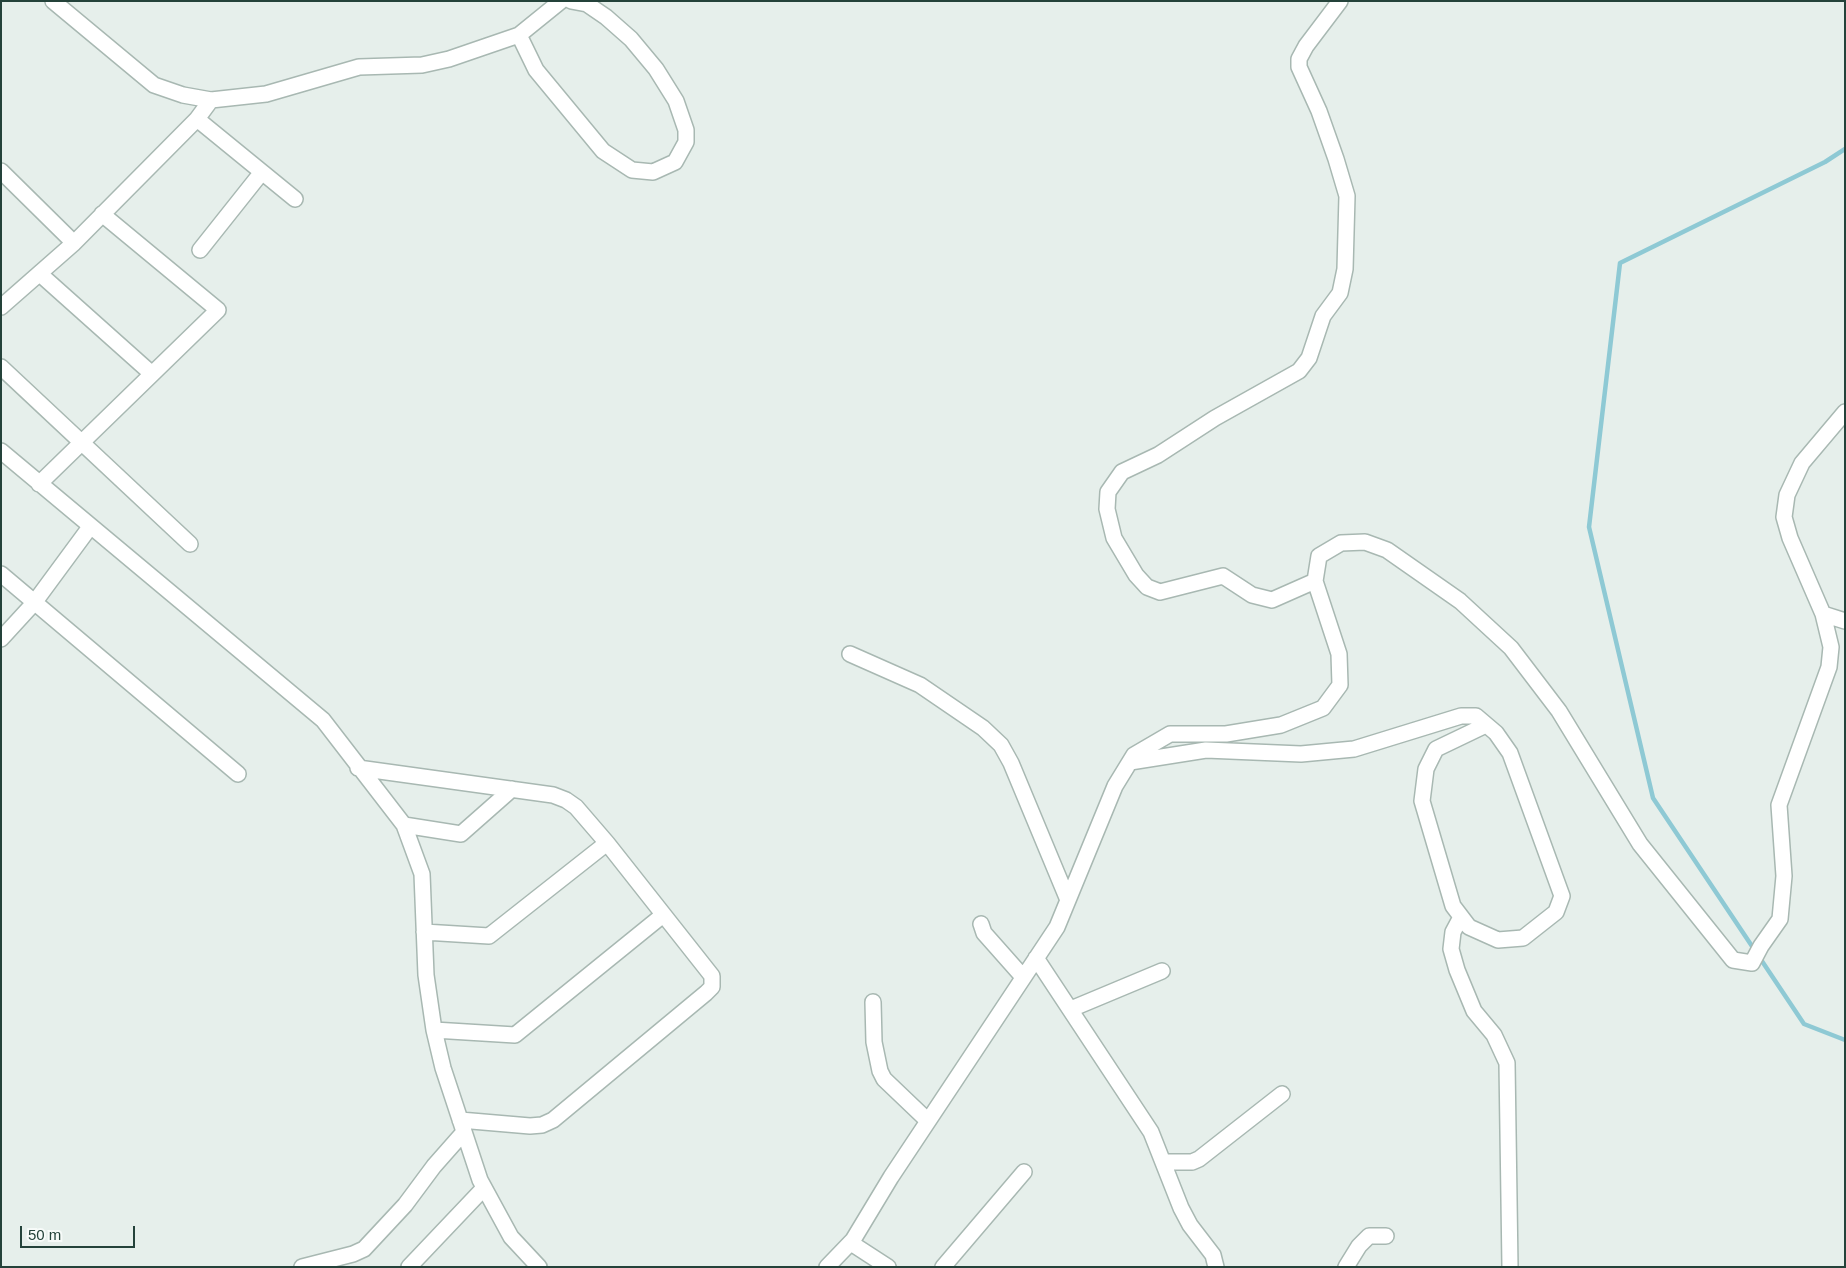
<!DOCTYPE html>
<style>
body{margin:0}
#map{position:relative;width:1846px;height:1268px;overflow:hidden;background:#e6efeb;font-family:Arial,sans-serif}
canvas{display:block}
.frame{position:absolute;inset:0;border:2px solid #24423a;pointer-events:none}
.scale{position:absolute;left:20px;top:1226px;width:115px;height:22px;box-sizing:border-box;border:2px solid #24423a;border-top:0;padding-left:6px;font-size:15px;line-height:18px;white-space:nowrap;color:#24423a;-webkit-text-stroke:4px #f7fbf9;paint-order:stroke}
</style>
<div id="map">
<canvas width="1846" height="1268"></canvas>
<div class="frame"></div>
<div class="scale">50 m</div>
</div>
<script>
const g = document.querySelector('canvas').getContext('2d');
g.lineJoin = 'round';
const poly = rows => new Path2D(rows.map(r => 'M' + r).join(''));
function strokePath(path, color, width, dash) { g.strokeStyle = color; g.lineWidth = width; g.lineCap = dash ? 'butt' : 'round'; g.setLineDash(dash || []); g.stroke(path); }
strokePath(poly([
 [1845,149,1825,162,1620,263,1589,527,1653,798,1804,1024,1845,1040]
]), '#8ec9d4', 4.5);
const minor = poly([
 [53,1,154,85,183,95,211,100,266,94,359,67,422,65,449,59,519,35,561,1],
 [519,35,536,70,603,151,632,170,653,172,675,162,686,142,686,130,676,101,656,69,631,39,606,17,587,4,571,1],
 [197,119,295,199],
 [1,171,74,243],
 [200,250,262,172],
 [40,274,152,374],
 [1,307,74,243,197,119,211,100],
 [1,367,190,544],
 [1,451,323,720,404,825,422,874,426,975,434,1030,443,1068,480,1180,511,1237,539,1267],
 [39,484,218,310,102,214],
 [1,574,238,774],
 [1315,581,1272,600,1252,595,1223,576,1160,592,1147,587,1136,575,1114,538,1107,509,1108,492,1122,472,1158,455,1215,418,1299,371,1309,358,1323,316,1340,293,1345,269,1347,196,1336,159,1319,111,1299,67,1299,59,1306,46,1340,1],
 [1823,614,1845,621],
 [1,639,34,603,90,527],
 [850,654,920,685,983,728,1001,745,1011,763,1068,900],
 [1130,762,1206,750,1301,754,1354,749,1461,716,1476,716,1496,733,1510,753,1562,896,1556,912,1523,938,1498,940,1469,927,1453,906,1422,801,1426,769,1436,749,1486,725],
 [358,768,553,795,566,800,576,807,607,843,712,976,712,987,706,993,553,1120,542,1125,530,1126,460,1120],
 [404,825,461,834,512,789],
 [1461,917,1453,932,1451,949,1457,970,1474,1011,1494,1035,1507,1063,1510,1267],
 [981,924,984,933,1023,977],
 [424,932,489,936,607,843],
 [1036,958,1151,1132,1181,1208,1190,1225,1213,1255,1216,1267],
 [873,1002,874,1042,880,1071,884,1079,928,1121],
 [1071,1009,1162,971],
 [434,1030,515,1035,663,915],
 [1163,1162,1192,1162,1199,1159,1282,1094],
 [851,1243,888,1267],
 [302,1267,353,1254,364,1249,405,1205,434,1166,464,1132],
 [409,1267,484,1188],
 [827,1267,853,1240,891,1177,1057,927,1115,786,1134,755,1170,734,1226,734,1281,725,1323,708,1340,685,1339,654,1315,581,1319,556,1341,543,1365,542,1387,550,1460,601,1511,648,1559,711,1640,844,1733,960,1752,963,1761,946,1780,919,1784,876,1779,805,1829,667,1831,647,1823,614,1790,538,1784,517,1787,495,1802,463,1845,412],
 [943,1267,1024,1172],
 [1346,1267,1359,1246,1369,1236,1386,1236]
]);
strokePath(minor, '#a8b8b2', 18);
strokePath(minor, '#fff', 15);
</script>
